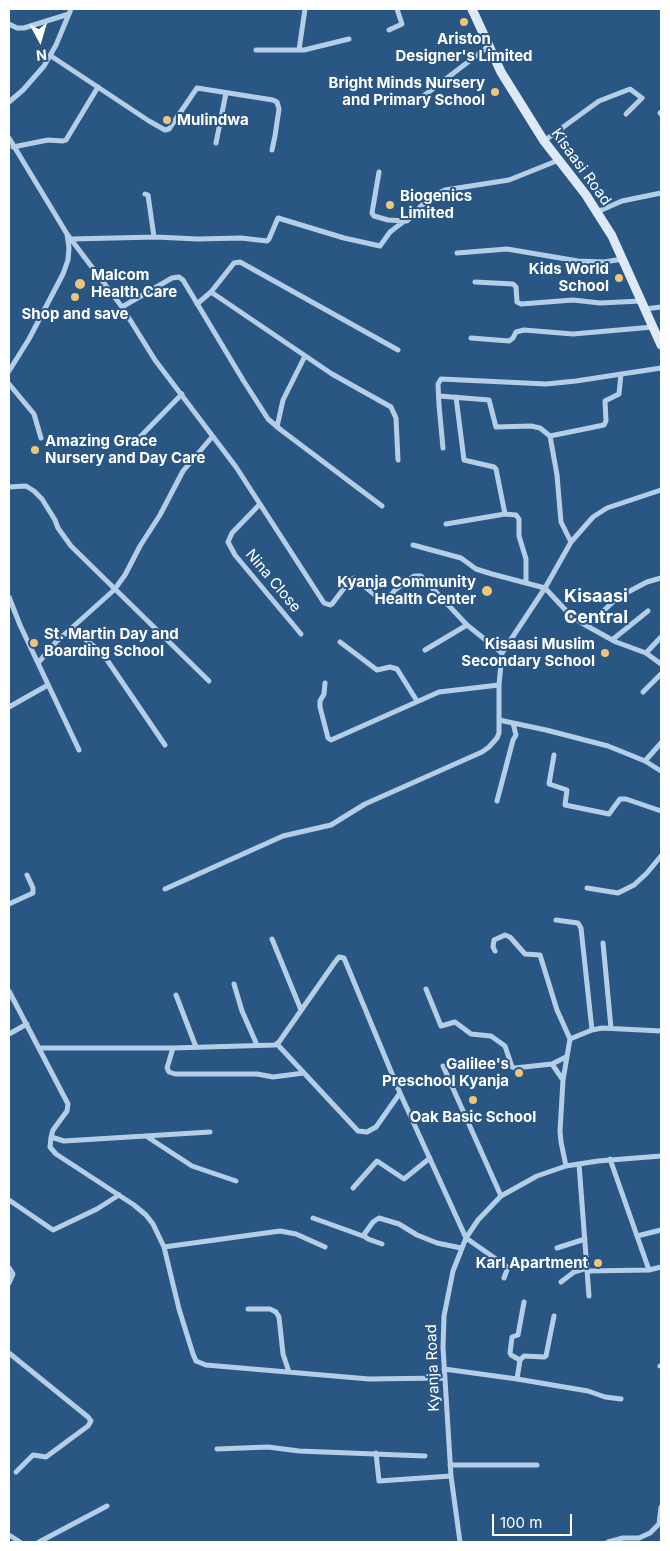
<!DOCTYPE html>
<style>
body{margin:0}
#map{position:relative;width:670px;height:1551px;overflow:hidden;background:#2a5684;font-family:Inter,sans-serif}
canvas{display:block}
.frame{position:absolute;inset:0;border:10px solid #fff;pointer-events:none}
.north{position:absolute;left:15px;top:15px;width:50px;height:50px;-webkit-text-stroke:4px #2a5684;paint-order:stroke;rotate:174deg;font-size:14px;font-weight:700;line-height:20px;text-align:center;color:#fff}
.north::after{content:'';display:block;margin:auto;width:18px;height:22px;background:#fff;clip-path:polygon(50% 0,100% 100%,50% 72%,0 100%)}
.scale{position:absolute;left:492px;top:1514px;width:80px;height:22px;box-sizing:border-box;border:2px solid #fff;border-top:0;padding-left:6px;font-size:15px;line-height:18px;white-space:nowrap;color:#fff;-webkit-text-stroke:4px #2a5684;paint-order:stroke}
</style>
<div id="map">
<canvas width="670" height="1551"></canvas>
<div class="frame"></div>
<div class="north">N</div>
<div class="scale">100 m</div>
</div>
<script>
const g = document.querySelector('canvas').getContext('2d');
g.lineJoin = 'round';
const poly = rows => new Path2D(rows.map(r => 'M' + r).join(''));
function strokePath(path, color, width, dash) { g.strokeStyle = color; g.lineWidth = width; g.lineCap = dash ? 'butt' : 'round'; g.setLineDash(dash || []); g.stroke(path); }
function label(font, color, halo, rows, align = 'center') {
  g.font = font + ' Inter,sans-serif'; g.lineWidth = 4; g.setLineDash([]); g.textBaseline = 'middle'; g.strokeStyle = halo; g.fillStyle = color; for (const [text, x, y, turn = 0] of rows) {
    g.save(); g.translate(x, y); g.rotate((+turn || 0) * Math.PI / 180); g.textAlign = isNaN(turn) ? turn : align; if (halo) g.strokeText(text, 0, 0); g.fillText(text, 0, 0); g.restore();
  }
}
strokePath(poly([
 [9,24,17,28,24,28,69,14],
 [389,30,402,24,397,9],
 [256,50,304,50,349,39],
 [299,50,305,9],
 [51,56,149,121,165,130,169,129,197,88,273,100,277,102,279,109,275,136,272,150],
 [9,102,23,90,44,66,56,45,71,9],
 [413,104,489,46],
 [660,113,661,114],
 [9,138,67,234,122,307,155,360,236,467,324,603,330,605,332,604,351,579,354,578,380,599,385,602,395,590,404,583,414,576,421,576,467,625,502,653],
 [544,141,599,101,630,89,642,98,626,114],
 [216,143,226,93],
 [13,147,48,140,63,141,66,140,98,87],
 [379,172,372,213,374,216,388,220,407,221,421,206,435,195,445,190,509,180,559,160],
 [145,194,148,195,154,237],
 [597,212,622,201,661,193],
 [72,239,156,237,197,239,241,238,267,241,269,239,278,218,344,238,380,246,390,232,403,222],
 [457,253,507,249,578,261,604,262,623,259],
 [475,282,513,284,516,287,517,302,521,304,573,300,600,303,641,301],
 [211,292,332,374,391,407,396,418,398,460],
 [197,304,211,292,234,263,240,262,398,350],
 [122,307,172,278,179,277,183,280,243,380,268,419,281,430,382,506],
 [645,309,661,307],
 [471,338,509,341,513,338,516,332,524,330,573,334,653,327],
 [9,371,29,339,63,274,68,260,69,248,67,234],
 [9,384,34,414,41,438],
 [439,396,489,400,496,427,531,426,540,428,550,436,557,475,561,522,571,542],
 [456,397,464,460,494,467,496,469,505,514],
 [277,427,283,400,305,356],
 [550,436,604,425,606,421,605,401,619,394,621,374],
 [138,439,182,394],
 [443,448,439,405,438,384,441,379,546,384,576,381,661,368],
 [9,487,26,486,34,491,42,499,55,520,58,528,71,546,209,681],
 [260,504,232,533,228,542,235,555,301,634],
 [446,524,505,514,516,515,519,519,519,536,526,559,526,582],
 [413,545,461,558,476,569,492,574,545,588,572,617,587,626,616,642,646,653,661,664],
 [9,597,20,625,79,750],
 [587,626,613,602,628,592,647,582,661,578],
 [72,628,103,654,165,745],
 [612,640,648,611],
 [340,642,377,670,390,667,397,669,417,701],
 [425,650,467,625],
 [646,653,661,637],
 [38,663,56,642,114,590,125,575,140,546,160,515,183,471,212,437],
 [325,683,324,694,320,701,320,707,328,738,331,740,439,692,499,685],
 [643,692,661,674],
 [9,707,48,685],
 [499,720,546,730,608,746,645,761,661,771],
 [554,755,549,784,567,790,565,805,609,814,620,799,626,799,661,811],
 [645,761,661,743],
 [497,801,513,740,516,735,513,723],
 [587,888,618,893,634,885,647,873,661,856],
 [165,889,283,836,331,825,365,804,482,752,489,747,497,738,499,733,499,685,502,653,545,588,571,542,593,517,607,508,661,490],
 [9,904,33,893,33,888,27,875],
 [556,920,578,923,581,928,592,1030],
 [272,939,301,1010],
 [603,943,611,1028],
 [495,951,493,947,494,940,505,935,510,937,525,954,540,955,557,1010,570,1039],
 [234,984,242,1011,257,1045],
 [426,989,441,1026,455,1022,471,1034,491,1036,505,1046,512,1067,515,1068,552,1064,566,1057],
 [9,991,68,1104,67,1111,53,1130,51,1137,50,1147,56,1154,134,1205,146,1215,153,1224,164,1247,179,1309,193,1354,196,1361,206,1365,369,1379,444,1378],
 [176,995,196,1047],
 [9,1034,27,1024],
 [277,1044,358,1131,367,1132,376,1127,400,1093],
 [39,1048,173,1048,275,1045,279,1042,335,962,339,957,344,958,400,1093,466,1238,506,1266,507,1270,504,1278],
 [173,1048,167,1068,169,1072,175,1074,257,1074,273,1077,304,1073],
 [552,1064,563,1080],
 [443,1066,501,1196],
 [146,1136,192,1166,236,1181],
 [51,1137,64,1141,210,1132],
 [610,1159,649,1270],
 [579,1164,589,1296],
 [566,1166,561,1142,560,1131,563,1080,570,1039,592,1030,602,1028,661,1031],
 [353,1188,377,1161,404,1179,430,1158],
 [9,1200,53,1230,97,1209,119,1195],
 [313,1218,363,1236,373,1222,379,1218,399,1224,417,1235,437,1243,461,1248],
 [364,1236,368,1239,382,1244],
 [637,1236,661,1230],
 [164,1247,280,1231,296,1234,325,1247],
 [557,1248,585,1239],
 [9,1268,13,1274,9,1283],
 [587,1271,649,1270,661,1267],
 [561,1282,574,1272,587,1268],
 [248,1309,270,1309,276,1312,279,1317,283,1354,289,1372],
 [9,1353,88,1417,91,1421,88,1426,46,1457,33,1455,16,1472],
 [520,1360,524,1356,544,1357,546,1356,554,1316],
 [660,1366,661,1366],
 [444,1369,517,1379,588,1391,605,1397,621,1399],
 [517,1379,520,1360,511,1355,510,1353,512,1337,518,1335,524,1302],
 [217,1449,268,1447,299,1451,425,1456],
 [376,1453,379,1481,451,1476],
 [450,1465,537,1465],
 [9,1535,20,1542],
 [39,1542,107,1506],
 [460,1542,451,1476,443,1347,444,1316,453,1271,466,1238,478,1220,501,1196,537,1176,566,1166,598,1161,661,1156],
 [608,1542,623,1538,639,1538,650,1533,659,1524,661,1507]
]), '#b4cee7', 5);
strokePath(poly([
 [472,9,501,72,544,141,586,195,612,236,661,345]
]), '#ddeaf6', 9);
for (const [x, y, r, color] of [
 [464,22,5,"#edc57b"],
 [495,92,5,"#edc57b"],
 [167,120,5,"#edc57b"],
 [390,205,5,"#edc57b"],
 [619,278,5,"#edc57b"],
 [80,284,6,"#edc57b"],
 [75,297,5,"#edc57b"],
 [35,450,5,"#edc57b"],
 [487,591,6,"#edc57b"],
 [34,643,5,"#edc57b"],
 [605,653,5,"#edc57b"],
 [519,1073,5,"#edc57b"],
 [473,1100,5,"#edc57b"],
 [598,1263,5,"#edc57b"]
]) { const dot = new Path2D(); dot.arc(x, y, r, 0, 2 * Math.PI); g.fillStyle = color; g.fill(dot); strokePath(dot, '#2a5684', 2); }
label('bold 15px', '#fff', '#2a5684', [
 ["Ariston",464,39,"center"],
 ["Designer's Limited",464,56,"center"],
 ["Bright Minds Nursery",485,83],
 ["and Primary School",485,100],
 ["Mulindwa",177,120,"left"],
 ["Biogenics",400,196,"left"],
 ["Limited",400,213,"left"],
 ["Kids World",609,269],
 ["School",609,286],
 ["Malcom",91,275,"left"],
 ["Health Care",91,292,"left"],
 ["Shop and save",75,314,"center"],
 ["Amazing Grace",45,441,"left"],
 ["Nursery and Day Care",45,458,"left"],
 ["Kyanja Community",476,582],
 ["Health Center",476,599],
 ["St. Martin Day and",44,634,"left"],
 ["Boarding School",44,651,"left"],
 ["Kisaasi Muslim",595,644],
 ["Secondary School",595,661],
 ["Galilee's",509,1064],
 ["Preschool Kyanja",509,1081],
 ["Oak Basic School",473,1117,"center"],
 ["Karl Apartment",588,1263]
], 'right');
label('15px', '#fff', '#2a5684', [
 ["Kisaasi Road",581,167,54],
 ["Nina Close",273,581,50],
 ["Kyanja Road",433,1368,-92]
]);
label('bold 18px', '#fff', '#2a5684', [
 ["Kisaasi",596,597],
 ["Central",596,618]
]);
</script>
